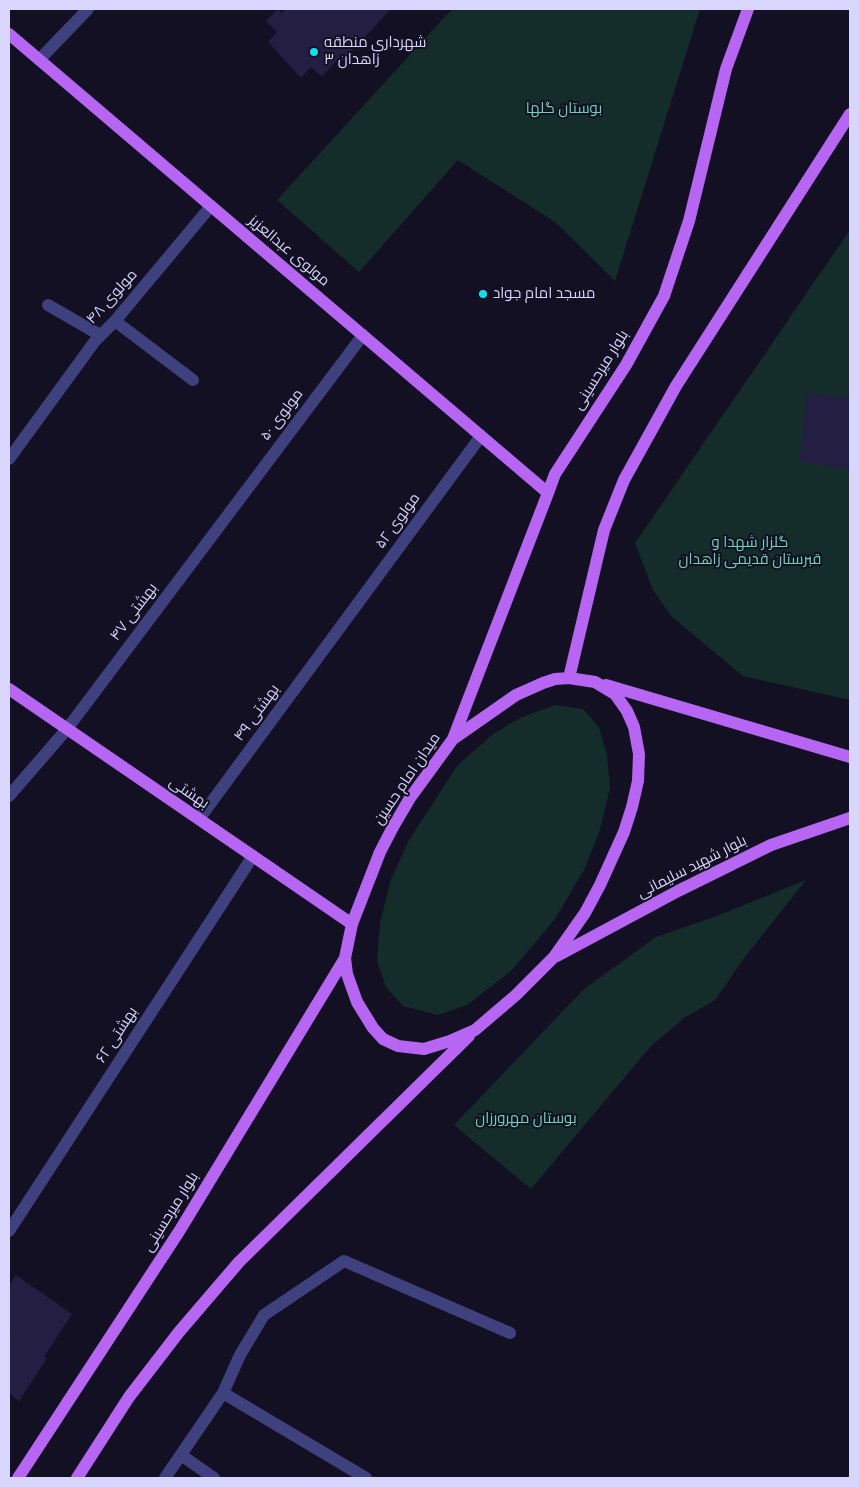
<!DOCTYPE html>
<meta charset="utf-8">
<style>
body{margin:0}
#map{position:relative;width:859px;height:1487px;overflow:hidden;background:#131023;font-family:"Fira Sans Condensed",sans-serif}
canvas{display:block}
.frame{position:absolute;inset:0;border:10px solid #d8d6fc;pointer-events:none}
</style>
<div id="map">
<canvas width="859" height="1487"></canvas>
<div class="frame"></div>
</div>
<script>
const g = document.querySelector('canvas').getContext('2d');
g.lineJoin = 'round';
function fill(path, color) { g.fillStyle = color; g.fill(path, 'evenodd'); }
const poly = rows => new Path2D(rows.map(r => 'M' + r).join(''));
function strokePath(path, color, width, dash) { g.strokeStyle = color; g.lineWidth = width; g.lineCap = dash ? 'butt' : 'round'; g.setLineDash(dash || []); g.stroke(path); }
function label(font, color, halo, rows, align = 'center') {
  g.font = font + ' "Fira Sans Condensed",Cairo,sans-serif'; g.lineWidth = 4; g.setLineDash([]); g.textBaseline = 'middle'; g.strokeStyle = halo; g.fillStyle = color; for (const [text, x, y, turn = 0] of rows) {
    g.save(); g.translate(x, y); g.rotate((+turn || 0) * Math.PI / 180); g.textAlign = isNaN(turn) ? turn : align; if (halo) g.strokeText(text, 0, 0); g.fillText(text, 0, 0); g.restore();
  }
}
fill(poly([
 [452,9,700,9,615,281,555,222,458,160,359,272,277,200],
 [850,230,850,700,743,676,672,617,653,590,635,543],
 [555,705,583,709,599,727,607,755,610,788,600,830,584,870,555,919,511,971,467,1005,438,1015,403,1006,386,987,377,961,380,923,391,879,409,840,457,766,493,734,520,718],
 [806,880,745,957,715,1000,684,1018,650,1047,531,1189,454,1125,583,990,656,937,714,917]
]), '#142d2b');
fill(poly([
 [278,9,281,13,286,9,391,9,340,64,336,61,322,77,311,67,301,78,268,42,277,32,266,21],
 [808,393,850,398,850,470,799,461],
 [16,1275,72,1314,44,1357,47,1358,19,1401,9,1393,9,1337,11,1333,9,1331,9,1285]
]), '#241e43');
strokePath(poly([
 [39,60,88,9],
 [48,305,100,335],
 [115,321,193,380],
 [9,459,95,341,115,321,211,206],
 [9,796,67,729,363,335],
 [199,819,481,436],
 [9,1231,253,856],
 [223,1393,366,1478],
 [181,1455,214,1478],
 [165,1478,223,1393,240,1355,264,1315,344,1261,510,1333]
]), '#3f407e', 12);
strokePath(poly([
 [9,34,548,493],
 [569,678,595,682,615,694,627,711,634,727,639,754,638,781,632,807,624,832,600,885,585,913,554,957,516,995,475,1030,450,1041,424,1049,398,1046,383,1039,373,1028,357,1002,347,974,345,958,352,924,380,852,393,827,410,798,453,739,516,695,543,683,555,679,569,678],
 [569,678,604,530,624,480,676,386,850,114],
 [606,685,850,757],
 [9,689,352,924],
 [453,739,548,493,555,474,626,365,664,296,689,221,726,69,748,9],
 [557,956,678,891,771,845,850,818],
 [18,1478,180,1230,345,958],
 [77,1478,129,1397,179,1332,239,1262,469,1036]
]), '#b766f3', 12);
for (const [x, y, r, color] of [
 [314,52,5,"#13dfea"],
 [483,294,5,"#13dfea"]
]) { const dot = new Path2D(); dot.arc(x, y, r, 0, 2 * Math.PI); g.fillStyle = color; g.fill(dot); strokePath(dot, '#131023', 2); }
label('15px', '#d8d6fc', '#131023', [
 ["شهرداری منطقه",324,43],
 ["۳ زاهدان",324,60],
 ["مسجد امام جواد",493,294]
], 'left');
label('15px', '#67d6b5', '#131023', [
 ["بوستان گلها",564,109],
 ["گلزار شهدا و",750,543],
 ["قبرستان قدیمی زاهدان",750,560],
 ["بوستان مهرورزان",526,1119]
]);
label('15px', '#d8d6fc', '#131023', [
 ["مولوی عبدالعزیز",289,251,40],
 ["مولوی ۴۸",112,297,-48],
 ["بلوار میرحسینی",601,370,-58],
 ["مولوی ۵۰",282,415,-53],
 ["مولوی ۵۲",398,521,-54],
 ["بهشتی ۴۷",134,612,-53],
 ["بهشتی ۴۹",257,713,-54],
 ["میدان امام حسین",407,779,-56],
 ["بهشتی",189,793,34],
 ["بلوار شهید سلیمانی",692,867,-27],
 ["بهشتی ۶۲",117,1035,-57],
 ["بلوار میرحسینی",171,1212,-58]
]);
</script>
